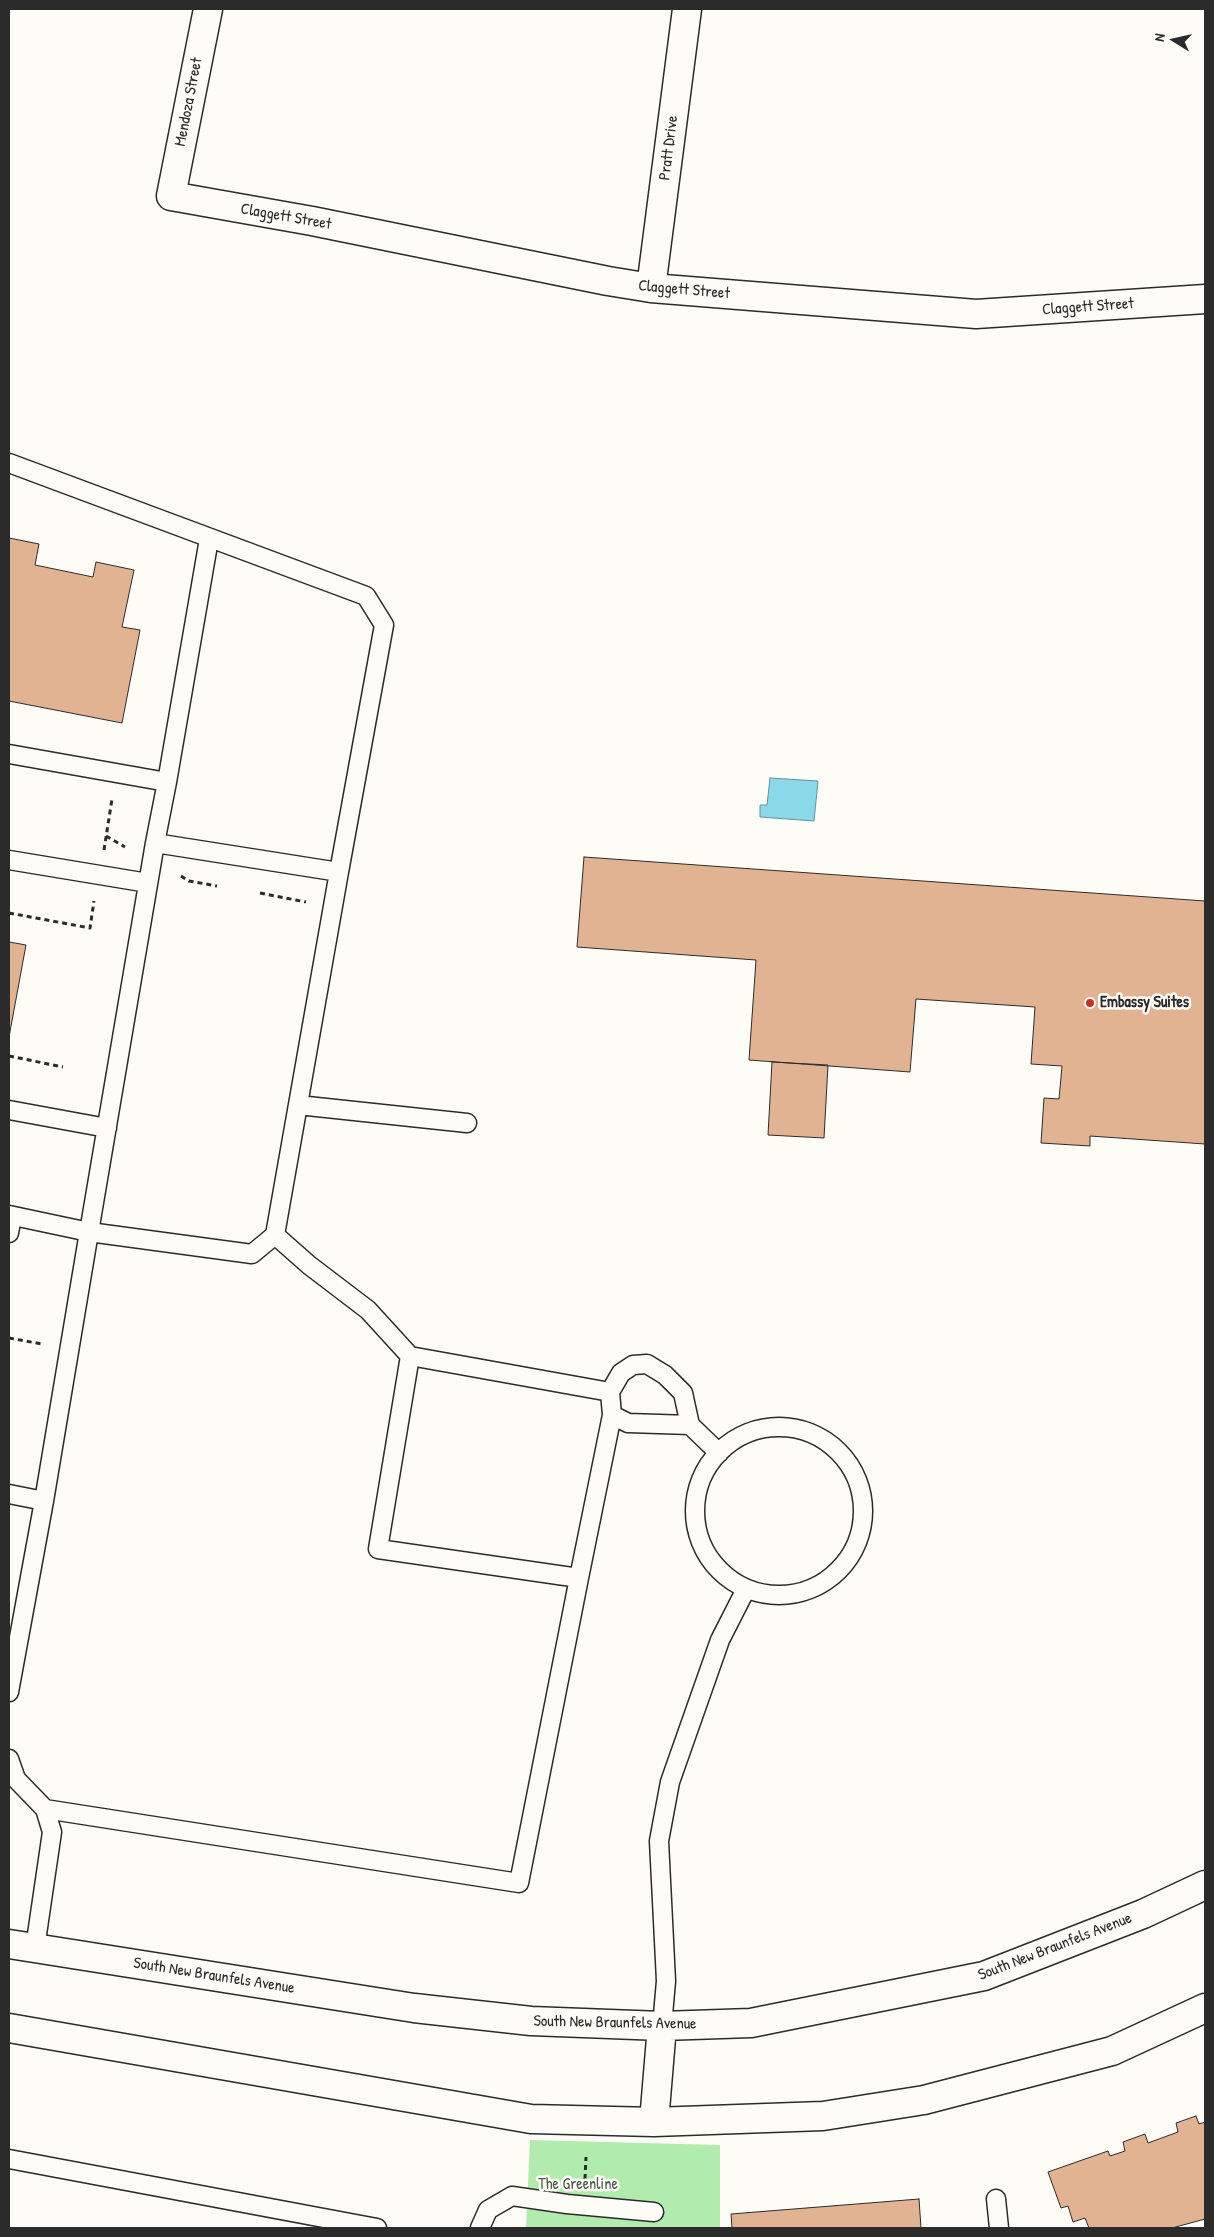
<!DOCTYPE html>
<style>
body{margin:0}
#map{position:relative;width:1214px;height:2237px;overflow:hidden;background:#fdfcf7;font-family:"Patrick Hand",sans-serif}
canvas{display:block}
.frame{position:absolute;inset:0;border:10px solid #2b2b2b;pointer-events:none}
.north{position:absolute;left:1149px;top:15px;width:50px;height:50px;-webkit-text-stroke:4px #fdfcf7;paint-order:stroke;rotate:280deg;font-size:14px;font-weight:700;line-height:20px;text-align:center;color:#2b2b2b}
.north::after{content:'';display:block;margin:auto;width:18px;height:22px;background:#2b2b2b;clip-path:polygon(50% 0,100% 100%,50% 72%,0 100%)}
</style>
<div id="map">
<canvas width="1214" height="2237"></canvas>
<div class="frame"></div>
<div class="north">N</div>
</div>
<script>
const g = document.querySelector('canvas').getContext('2d');
g.lineJoin = 'round';
function fill(path, color) { g.fillStyle = color; g.fill(path, 'evenodd'); }
const poly = rows => new Path2D(rows.map(r => 'M' + r).join(''));
function strokePath(path, color, width, dash) { g.strokeStyle = color; g.lineWidth = width; g.lineCap = dash ? 'butt' : 'round'; g.setLineDash(dash || []); g.stroke(path); }
function label(font, color, halo, rows, align = 'center') {
  g.font = font + ' "Patrick Hand",sans-serif'; g.lineWidth = 5; g.setLineDash([]); g.textBaseline = 'middle'; g.strokeStyle = halo; g.fillStyle = color; for (const [text, x, y, turn = 0] of rows) {
    g.save(); g.translate(x, y); g.rotate((+turn || 0) * Math.PI / 180); g.textAlign = isNaN(turn) ? turn : align; if (halo) g.strokeText(text, 0, 0); g.fillText(text, 0, 0); g.restore();
  }
}
fill(poly([
 [530,2140,720,2145,720,2228,526,2228]
]), '#b2ebae');
const water = poly([
 [770,778,818,781,814,821,760,817,760,805,767,805,770,778]
]);
fill(water, '#8ad8e8');
strokePath(water, '#64939c', 1);
const building = poly([
 [9,538,39,544,35,565,93,577,96,562,134,570,122,627,140,630,122,723,9,701,9,538],
 [584,857,1205,901,1205,1144,1090,1136,1090,1146,1041,1143,1044,1098,1059,1099,1062,1066,1031,1064,1035,1007,916,999,910,1072,749,1060,756,960,577,947,584,857],
 [9,942,26,945,9,1037,9,942],
 [772,1062,828,1065,824,1138,768,1135,772,1062],
 [1196,2116,1199,2124,1205,2122,1205,2219,1172,2228,1089,2228,1085,2218,1073,2222,1068,2206,1061,2208,1048,2172,1108,2151,1110,2156,1125,2151,1123,2142,1145,2134,1148,2143,1178,2132,1176,2123,1196,2116],
 [919,2199,921,2228,732,2228,731,2214,919,2199]
]);
fill(building, '#e1b392');
strokePath(building, '#2b2b2b', 1);
const lane = poly([
 [9,463,366,596,384,625,339,872,155,843,167,782,9,754],
 [167,782,209,539],
 [9,860,148,883],
 [298,1105,467,1123],
 [9,1110,107,1128],
 [9,1215,89,1232,155,843],
 [9,1233,12,1216],
 [275,1235,309,1265,368,1310,410,1356],
 [612,1415,628,1423,690,1425],
 '695 1511a84 84 0 1 1 168 0a84 84 0 1 1-168 0Z',
 [9,1494,44,1501],
 [579,1578,378,1549,410,1356,610,1392],
 [9,1692,44,1501,89,1232,252,1254,275,1235,339,872],
 [9,1759,16,1779,45,1809,52,1832,35,1948],
 [45,1809,519,1883,579,1578,612,1415,610,1392,621,1373,633,1365,647,1364,665,1375,683,1393,690,1425,719,1453],
 [662,2026,666,1981,659,1841,670,1782,720,1640,746,1589],
 [9,2159,377,2228],
 [996,2199,999,2228],
 [480,2228,488,2210,512,2196,567,2204,654,2212]
]);
const street = poly([
 [208,9,171,196,312,221,608,281,651,288,976,314,1205,299],
 [651,288,687,9]
]);
const secondary = poly([
 [9,1944,414,2008,531,2021,662,2026,751,2023,984,1976,1143,1914,1205,1885],
 [9,2028,531,2119,654,2122,823,2116,924,2100,1112,2051,1205,2008],
 [654,2122,662,2026]
]);
strokePath(lane, '#2b2b2b', 21);
strokePath(street, '#2b2b2b', 31);
strokePath(secondary, '#2b2b2b', 31);
strokePath(poly([
 [106,836,125,847],
 [104,850,112,799],
 [181,876,189,881,217,886],
 [260,893,306,902],
 [9,913,90,928,94,901],
 [9,1056,63,1067],
 [9,1338,42,1344],
 [585,2179,586,2157]
]), '#2b2b2b', 3, [5, 4]);
strokePath(lane, '#fdfcf7', 18);
strokePath(street, '#fdfcf7', 28);
strokePath(secondary, '#fdfcf7', 28);
for (const [x, y, r, color] of [
 [1090,1003,5,"#c8321e"]
]) { const dot = new Path2D(); dot.arc(x, y, r, 0, 2 * Math.PI); g.fillStyle = color; g.fill(dot); strokePath(dot, '#fdfcf7', 2); }
label('16px', '#2b2b2b', '#fdfcf7', [
 ["Mendoza Street",189,102,-79],
 ["Pratt Drive",669,148,-83],
 ["Claggett Street",286,217,10],
 ["Claggett Street",684,290,5],
 ["Claggett Street",1088,307,-4],
 ["South New Braunfels Avenue",1055,1947,-21],
 ["South New Braunfels Avenue",214,1976,9],
 ["South New Braunfels Avenue",615,2023,1]
]);
label('bold 16px', '#2b2b2b', '#fdfcf7', [
 ["Embassy Suites",1100,1003]
], 'left');
label('16px', '#4d5b4c', '#fdfcf7', [
 ["The Greenline",578,2185]
]);
</script>
